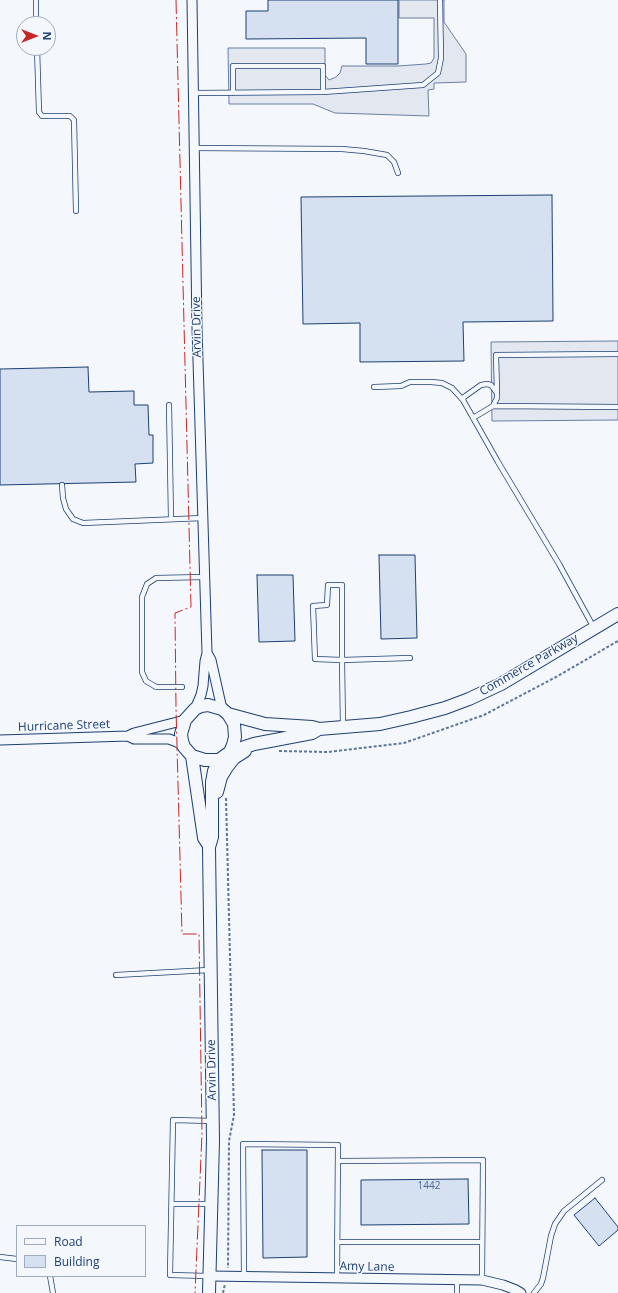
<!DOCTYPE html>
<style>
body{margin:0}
#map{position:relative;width:618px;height:1293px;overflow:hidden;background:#f4f7fb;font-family:"Open Sans",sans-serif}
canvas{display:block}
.legend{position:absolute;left:16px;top:1225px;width:130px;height:52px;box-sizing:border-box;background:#f4f7fb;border:1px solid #9eadc5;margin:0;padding:5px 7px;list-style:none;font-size:12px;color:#1d3f73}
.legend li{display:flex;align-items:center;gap:8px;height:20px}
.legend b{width:20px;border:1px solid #9eadc5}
.north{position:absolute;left:16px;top:16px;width:40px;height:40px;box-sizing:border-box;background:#f4f7fb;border:1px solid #9eadc5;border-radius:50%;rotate:90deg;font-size:11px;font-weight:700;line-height:16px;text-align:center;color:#1d3f73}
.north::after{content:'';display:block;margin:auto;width:14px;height:18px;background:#c62828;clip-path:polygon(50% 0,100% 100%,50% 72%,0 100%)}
</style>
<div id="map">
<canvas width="618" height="1293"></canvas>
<ul class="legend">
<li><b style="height:5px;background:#f4f7fb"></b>Road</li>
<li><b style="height:11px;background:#d5e0f0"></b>Building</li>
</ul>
<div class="north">N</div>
</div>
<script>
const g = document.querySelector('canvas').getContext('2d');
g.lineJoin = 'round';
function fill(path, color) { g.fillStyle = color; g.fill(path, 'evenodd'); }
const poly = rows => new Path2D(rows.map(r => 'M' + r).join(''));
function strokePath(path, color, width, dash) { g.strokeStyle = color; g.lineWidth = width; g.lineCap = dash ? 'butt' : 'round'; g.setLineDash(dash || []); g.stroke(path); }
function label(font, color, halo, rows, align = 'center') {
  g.font = font + ' "Open Sans",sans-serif'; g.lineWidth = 3; g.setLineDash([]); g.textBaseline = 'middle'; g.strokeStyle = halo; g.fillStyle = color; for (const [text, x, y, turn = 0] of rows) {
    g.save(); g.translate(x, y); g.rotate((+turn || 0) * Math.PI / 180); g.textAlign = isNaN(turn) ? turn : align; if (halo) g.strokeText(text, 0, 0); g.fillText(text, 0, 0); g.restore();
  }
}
const parking = poly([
 [399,0,444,0,444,22,466,54,466,82,434,83,434,89,428,90,429,116,335,113,313,104,229,104,228,48,325,48,325,75,329,80,336,77,340,73,342,66,398,66,426,64,431,63,434,58,434,18,399,18,399,0],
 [618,341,618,420,492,421,491,342,618,341]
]);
fill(parking, '#e3e8f0');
strokePath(parking, '#687fa3', 1);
const building = poly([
 [268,0,398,0,398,64,366,64,366,38,246,39,246,11,268,11,268,0],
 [552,195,553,321,463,322,464,361,360,362,360,323,303,324,301,197,552,195],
 [88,367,89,392,134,391,134,405,148,405,149,435,153,435,153,463,135,464,136,482,0,485,0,369,88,367],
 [379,555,415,555,417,638,381,639,379,555],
 [257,575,293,575,295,641,259,642,257,575],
 [262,1150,307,1150,307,1257,263,1258,262,1150],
 [468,1179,469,1224,361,1225,361,1180,468,1179],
 [595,1198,618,1227,618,1230,599,1246,574,1215,595,1198]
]);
fill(building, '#d5e0f0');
strokePath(building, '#1d3f73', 1);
const lane = poly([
 [36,0,36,24],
 [37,48,39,112,42,116,70,116,74,120,76,211],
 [194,93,323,92,423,85,438,73,441,58,440,0],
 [233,93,233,66,323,66,323,92],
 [194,148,342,149,364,151,387,155,394,162,398,173],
 [374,387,401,386,410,382,431,382,442,383,452,388,463,400],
 [497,391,496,355,618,354],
 [169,405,171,519],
 [493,406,618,407],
 [473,418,493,406,497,398,497,393,491,385,487,384,481,385,464,397,463,400,498,462,559,564,594,628],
 [62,485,63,498,66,509,73,519,83,523,203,518],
 [182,687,156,687,146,681,142,672,142,597,147,584,156,578,204,577],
 [343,727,342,660,342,585,328,585,327,605,313,606,315,659,342,660,410,658],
 [116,975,209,970],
 [338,1161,483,1160,482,1280],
 [172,1204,211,1204],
 [337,1242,482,1242],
 [0,1257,17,1259],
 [50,1276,53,1293],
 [208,1276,170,1275,173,1120,213,1121],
 [244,1277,243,1144,338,1145,337,1278],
 [457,1293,457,1280],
 [534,1293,541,1284,543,1278,551,1236,555,1224,564,1211,602,1180]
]);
const street = poly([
 [192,0,197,328,207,653,205,661,203,686,201,695,195,709],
 [207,653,211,660,222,709],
 [128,736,134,733,185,720],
 [0,740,128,736,134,739,169,739,177,742,184,747],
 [210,1276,482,1280,503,1285,516,1290,521,1293]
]);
const secondary = poly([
 [208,705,222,709,228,714,234,724,235,737,233,745,230,752,219,760,205,760,192,756,184,747,182,741,181,734,185,720,195,709,201,706,208,705],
 [228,714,265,724,312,727,319,729,380,724,411,717,445,708,469,699,501,684,618,614],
 [230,752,254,744,312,733,317,730],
 [192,756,204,838,208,844],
 [217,792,221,777,227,767,234,758,245,751],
 [209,1293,213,1141,209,847,212,837,212,782,214,771,219,760]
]);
strokePath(lane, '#1d3f73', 6);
strokePath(street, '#1d3f73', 11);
strokePath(secondary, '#1d3f73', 14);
strokePath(poly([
 [279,751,328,752,404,743,484,715,556,677,618,641],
 [226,798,234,1115,229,1141,228,1268],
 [223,1293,225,1284]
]), '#5e769c', 2, [3, 2]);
strokePath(lane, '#f4f7fb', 4.5);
strokePath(street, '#f4f7fb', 9);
strokePath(secondary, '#f4f7fb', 12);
strokePath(poly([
 [176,0,191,607,175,613,176,708,182,934,199,934,202,1134,195,1293]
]), '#c62828', 1, [14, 3, 2, 3]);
label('10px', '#4b6792', null, [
 ["1442",429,1186]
]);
label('12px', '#1d3f73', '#f4f7fb', [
 ["Arvin Drive",197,327,-91],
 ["Commerce Parkway",529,665,-30],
 ["Hurricane Street",64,726,-2],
 ["Arvin Drive",212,1070,-91],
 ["Amy Lane",367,1267,1]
]);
</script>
